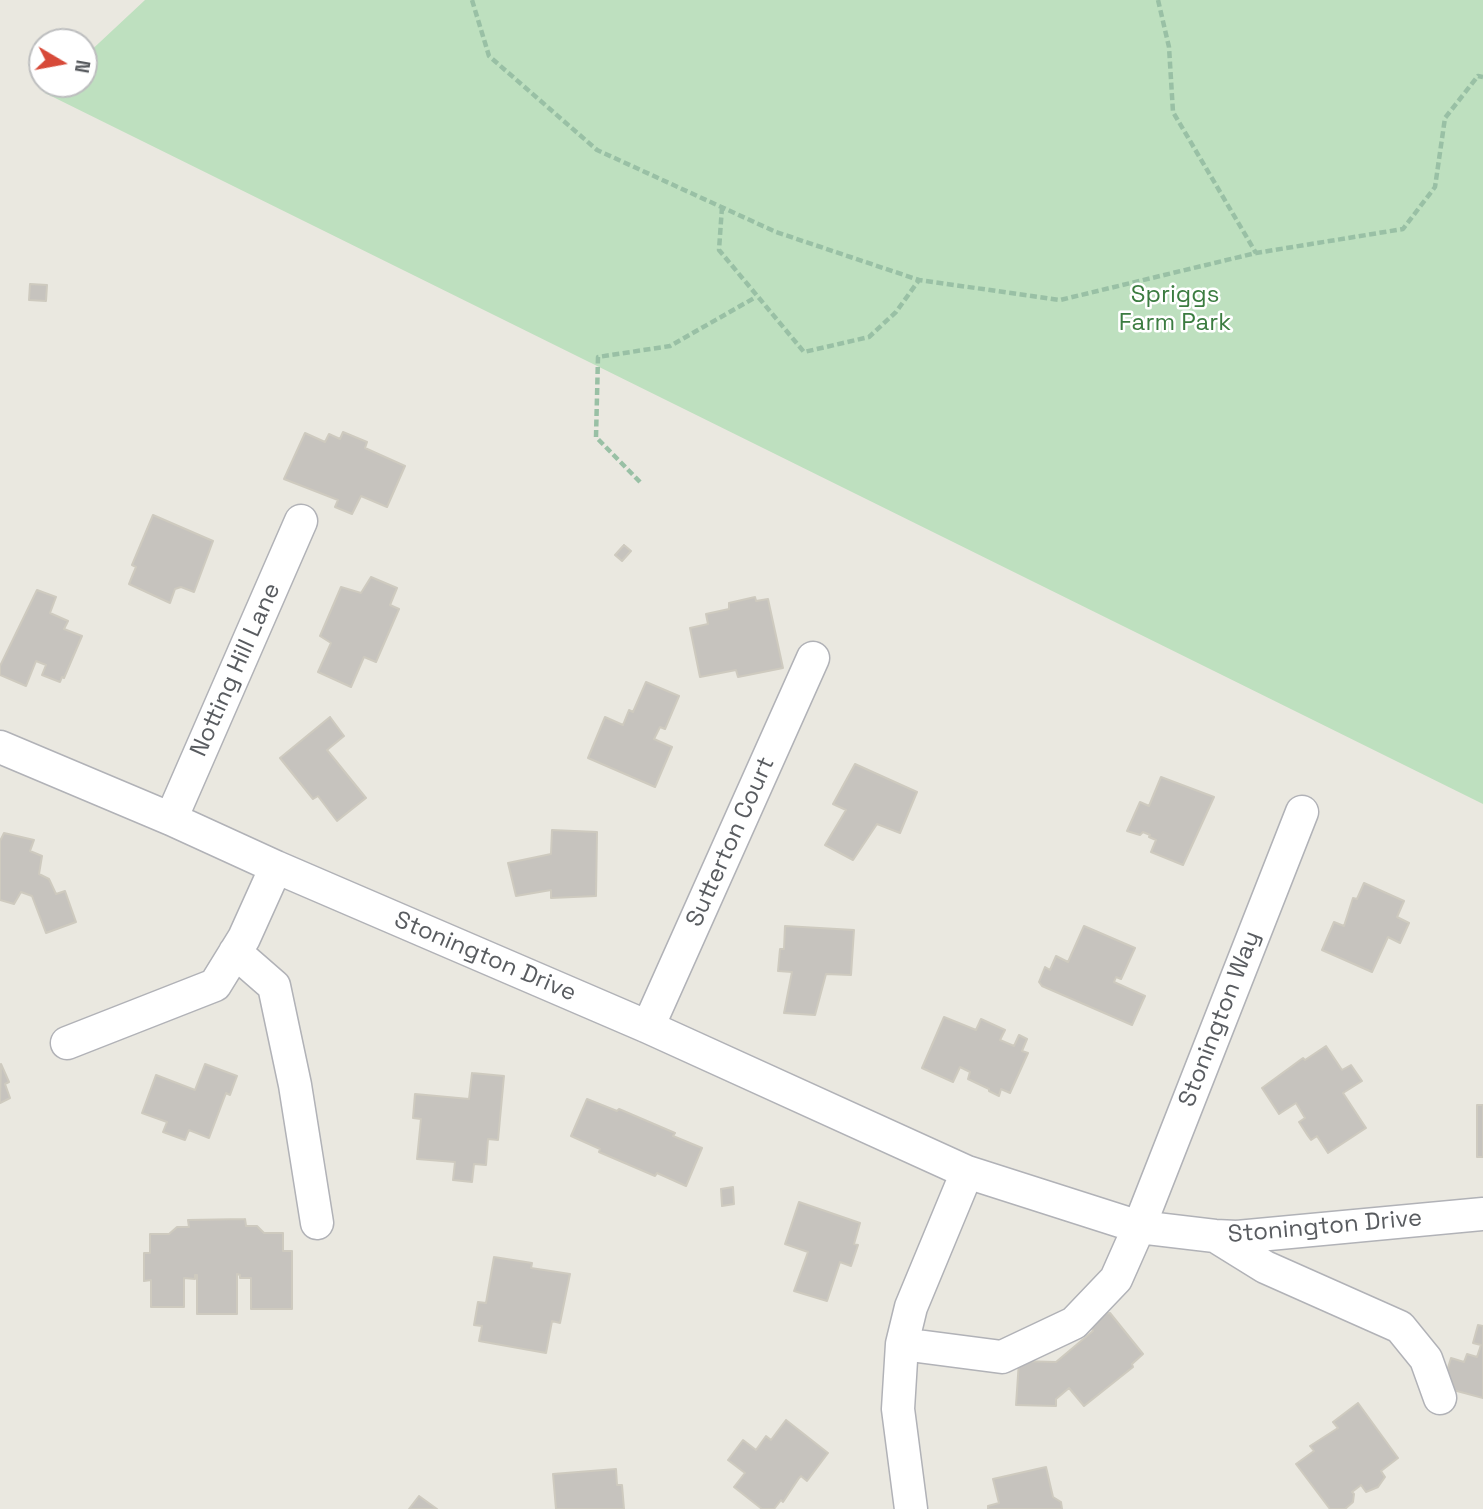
<!DOCTYPE html>
<style>
body{margin:0}
#map{position:relative;width:1483px;height:1509px;overflow:hidden;background:#eae8e0;font-family:"Space Grotesk",sans-serif}
canvas{display:block}
.north{position:absolute;left:28px;top:28px;width:70px;height:70px;box-sizing:border-box;background:#fff;border:2px solid #bdbebf;border-radius:50%;rotate:100deg;font-size:19px;font-weight:700;line-height:28px;text-align:center;color:#595c60}
.north::after{content:'';display:block;margin:auto;width:24px;height:32px;background:#d74a39;clip-path:polygon(50% 0,100% 100%,50% 72%,0 100%)}
</style>
<div id="map">
<canvas width="1483" height="1509"></canvas>
<div class="north">N</div>
</div>
<script>
const g = document.querySelector('canvas').getContext('2d');
g.lineJoin = 'round';
function fill(path, color) { g.fillStyle = color; g.fill(path, 'evenodd'); }
const poly = rows => new Path2D(rows.map(r => 'M' + r).join(''));
function strokePath(path, color, width, dash) { g.strokeStyle = color; g.lineWidth = width; g.lineCap = dash ? 'butt' : 'round'; g.setLineDash(dash || []); g.stroke(path); }
function label(font, color, halo, rows, align = 'center') {
  g.font = font + ' "Space Grotesk",sans-serif'; g.lineWidth = 5; g.setLineDash([]); g.textBaseline = 'middle'; g.strokeStyle = halo; g.fillStyle = color; for (const [text, x, y, turn = 0] of rows) {
    g.save(); g.translate(x, y); g.rotate((+turn || 0) * Math.PI / 180); g.textAlign = isNaN(turn) ? turn : align; if (halo) g.strokeText(text, 0, 0); g.fillText(text, 0, 0); g.restore();
  }
}
fill(poly([
 [145,0,1483,0,1483,804,45,93,55,84,84,84,84,57]
]), '#bee0bf');
const building = poly([
 [30,284,47,285,46,301,29,300,30,284],
 [343,432,367,442,365,448,405,466,387,507,361,496,352,514,335,507,338,500,284,479,305,433,325,442,329,434,340,439,343,432],
 [153,515,213,541,194,592,181,587,175,589,170,603,129,584,136,567,132,565,153,515],
 [624,545,631,551,622,561,615,555,624,545],
 [371,577,397,588,390,605,399,609,376,662,364,657,351,687,318,672,331,643,320,636,341,587,361,593,371,577],
 [37,590,56,597,50,613,68,621,64,629,82,636,64,678,62,677,60,682,42,675,46,665,36,661,26,686,0,675,0,666,37,590],
 [755,597,756,601,768,599,783,668,738,677,736,670,700,677,690,628,708,624,706,614,729,609,729,603,755,597],
 [646,682,679,696,665,729,660,727,654,739,672,747,655,787,588,758,605,717,623,725,629,710,633,712,646,682],
 [330,717,344,736,327,750,366,798,337,821,318,796,313,799,280,758,330,717],
 [855,764,917,792,900,833,877,824,853,860,825,845,846,810,833,804,855,764],
 [1161,777,1214,797,1183,865,1151,852,1156,840,1149,837,1150,835,1143,832,1140,835,1127,831,1140,802,1149,806,1161,777],
 [552,830,597,832,596,896,551,898,551,890,516,896,508,863,551,854,552,830],
 [4,833,34,840,30,851,42,856,39,874,49,879,56,894,65,891,76,922,46,933,32,896,21,892,14,904,0,900,0,841,4,833],
 [1364,883,1404,901,1397,917,1409,923,1400,943,1388,937,1372,972,1322,950,1334,922,1344,926,1353,898,1357,899,1364,883],
 [785,926,854,930,851,975,826,974,815,1015,784,1013,792,972,778,971,780,949,784,949,785,926],
 [1084,926,1135,948,1121,979,1116,977,1114,982,1145,996,1132,1025,1042,986,1039,982,1045,967,1050,970,1056,956,1068,962,1084,926],
 [944,1017,976,1030,981,1019,1005,1030,1000,1040,1014,1046,1019,1035,1027,1039,1022,1051,1028,1053,1010,1093,1001,1089,999,1096,989,1091,989,1089,968,1079,970,1072,960,1067,953,1082,922,1068,944,1017],
 [1326,1046,1342,1070,1351,1065,1362,1081,1343,1093,1366,1128,1328,1153,1317,1136,1311,1140,1308,1136,1299,1122,1305,1118,1296,1103,1279,1114,1262,1088,1303,1058,1305,1060,1326,1046],
 [1,1064,9,1082,5,1084,10,1098,0,1103,1,1064],
 [205,1064,237,1076,230,1095,226,1093,209,1138,189,1130,185,1140,163,1132,167,1122,142,1113,156,1075,195,1090,205,1064],
 [472,1073,504,1076,498,1140,488,1139,486,1165,474,1164,472,1182,453,1180,455,1162,417,1159,421,1119,413,1118,415,1094,469,1099,472,1073],
 [587,1099,617,1111,619,1109,675,1133,673,1136,702,1148,686,1186,657,1173,655,1176,599,1152,600,1149,571,1136,587,1099],
 [1477,1105,1483,1105,1483,1157,1477,1157,1477,1105],
 [733,1187,734,1204,722,1206,721,1189,733,1187],
 [799,1202,860,1223,854,1244,858,1245,851,1266,840,1262,827,1301,794,1291,808,1252,785,1244,799,1202],
 [245,1219,246,1226,257,1226,264,1233,283,1233,283,1251,292,1251,292,1309,251,1309,251,1278,240,1278,240,1275,237,1274,237,1314,197,1314,197,1275,195,1275,195,1279,184,1278,184,1307,151,1307,151,1280,144,1281,144,1253,150,1253,150,1234,169,1234,177,1227,189,1227,188,1220,245,1219],
 [494,1257,532,1263,531,1268,570,1274,560,1323,552,1321,546,1353,479,1341,482,1326,474,1325,478,1302,486,1303,494,1257],
 [1110,1313,1143,1354,1132,1364,1133,1367,1084,1406,1069,1388,1056,1399,1056,1406,1016,1405,1019,1361,1056,1362,1093,1331,1091,1327,1095,1325,1095,1321,1101,1314,1110,1313],
 [1478,1325,1483,1326,1483,1398,1442,1387,1451,1358,1464,1362,1467,1354,1477,1357,1481,1345,1473,1343,1478,1325],
 [1358,1403,1398,1458,1381,1471,1385,1477,1378,1487,1366,1492,1361,1485,1352,1492,1354,1494,1353,1502,1345,1509,1330,1509,1296,1464,1314,1451,1310,1446,1338,1428,1333,1422,1358,1403],
 [786,1420,828,1453,807,1481,801,1476,799,1478,783,1502,781,1500,774,1509,762,1509,734,1487,745,1473,728,1460,743,1440,756,1450,766,1436,771,1440,786,1420],
 [1046,1467,1053,1497,1061,1502,1062,1509,988,1509,988,1506,999,1503,993,1479,1046,1467],
 [616,1469,617,1485,622,1485,624,1509,556,1509,553,1474,616,1469],
 [419,1496,437,1509,409,1509,419,1496]
]);
fill(building, '#c6c3be');
strokePath(building, '#cecabf', 2);
const minor = poly([
 [0,747,171,819,276,867,648,1027,967,1172,1139,1227,1215,1236,1237,1237,1483,1214],
 [171,819,301,521],
 [235,952,274,986,295,1085,317,1223],
 [648,1027,813,658],
 [67,1043,215,985,244,938,276,867],
 [1215,1236,1265,1267,1400,1327,1426,1359,1440,1398],
 [902,1344,1002,1357,1074,1323,1116,1279,1139,1227,1302,812],
 [911,1509,898,1409,902,1344,911,1307,967,1172]
]);
strokePath(minor, '#b1b2b7', 35);
strokePath(poly([
 [472,0,489,56,597,150,776,232,919,280,1060,300,1256,253,1403,229,1435,187,1445,118,1478,76,1483,77],
 [1158,0,1169,47,1173,112,1256,253],
 [722,207,719,250,804,352,869,337,896,312,919,280],
 [640,482,596,437,598,357,670,346,756,297]
]), '#99c0a5', 4.5, [7, 3.5]);
strokePath(minor, '#fff', 32);
label('24px', '#3b7c40', '#fff', [
 ["Spriggs",1175,295],
 ["Farm Park",1175,323]
]);
label('24px', '#595c60', '#fff', [
 ["Notting Hill Lane",236,670,-66],
 ["Sutterton Court",731,842,-66],
 ["Stonington Drive",485,957,23],
 ["Stonington Way",1220,1019,-69],
 ["Stonington Drive",1325,1227,-5]
]);
</script>
